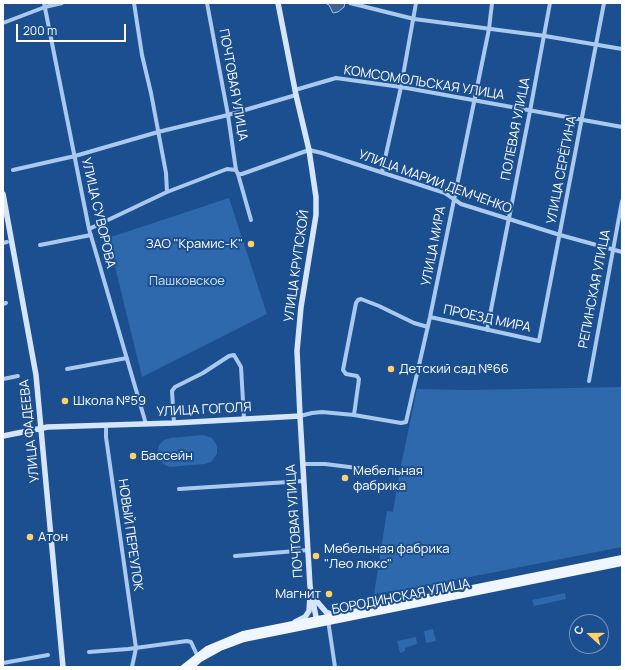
<!DOCTYPE html>
<meta charset="utf-8">
<style>
body{margin:0}
#map{position:relative;width:625px;height:670px;overflow:hidden;background:#1b4f8f;font-family:Manrope,sans-serif}
canvas{display:block}
.frame{position:absolute;inset:0;border:4px solid #fff;pointer-events:none}
.north{position:absolute;left:569px;top:614px;width:40px;height:40px;box-sizing:border-box;background:#1b4f8f;border:1px solid #7695bc;border-radius:50%;rotate:291deg;font-size:11px;font-weight:700;line-height:16px;text-align:center;color:#fff}
.north::after{content:'';display:block;margin:auto;width:14px;height:18px;background:#ffd166;clip-path:polygon(50% 0,100% 100%,50% 72%,0 100%)}
.scale{position:absolute;left:16px;top:24px;width:110px;height:18px;box-sizing:border-box;border:2px solid #fff;border-top:0;padding-left:5px;font-size:12px;line-height:14px;white-space:nowrap;color:#fff;-webkit-text-stroke:3px #1b4f8f;paint-order:stroke}
</style>
<div id="map">
<canvas width="625" height="670"></canvas>
<div class="frame"></div>
<div class="north">С</div>
<div class="scale">200 m</div>
</div>
<script>
const g = document.querySelector('canvas').getContext('2d');
g.lineJoin = 'round';
function fill(path, color) { g.fillStyle = color; g.fill(path, 'evenodd'); }
const poly = rows => new Path2D(rows.map(r => 'M' + r).join(''));
function strokePath(path, color, width, dash) { g.strokeStyle = color; g.lineWidth = width; g.lineCap = dash ? 'butt' : 'round'; g.setLineDash(dash || []); g.stroke(path); }
function label(font, color, halo, rows, align = 'center') {
  g.font = font + ' Manrope,sans-serif'; g.lineWidth = 4; g.setLineDash([]); g.textBaseline = 'middle'; g.strokeStyle = halo; g.fillStyle = color; for (const [text, x, y, turn = 0] of rows) {
    g.save(); g.translate(x, y); g.rotate((+turn || 0) * Math.PI / 180); g.textAlign = isNaN(turn) ? turn : align; if (halo) g.strokeText(text, 0, 0); g.fillText(text, 0, 0); g.restore();
  }
}
fill(poly([
 [229,198,267,314,142,377,108,238],
 [622,387,622,547,394,592,392,591,374,594,387,511,393,512,399,475,417,389,469,390],
 [203,435,212,438,217,446,217,454,211,462,205,464,170,467,165,465,160,461,158,450,159,445,164,440,171,438],
 [565,593,566,599,534,606,532,600],
 [433,629,436,641,426,643,424,631],
 [416,637,417,644,405,648,405,651,400,653,397,641]
]), '#2e69ad');
const water = poly([
 [325,3,345,3,344,7,338,12,333,13,329,5,325,3]
]);
fill(water, '#3c6290');
strokePath(water, '#9cc4f0', 1);
strokePath(poly([
 [618,667,622,665]
]), '#9cc4f0', 1);
strokePath(poly([
 [44,3,89,229,146,424],
 [134,3,142,55,151,93,166,173,167,192],
 [207,3,228,115,236,170],
 [350,3,414,19,545,36,622,49],
 [3,23,45,7,62,3],
 [295,90,336,78,401,87,622,127],
 [13,170,75,156,158,132,228,115,296,95],
 [382,172,401,87,416,3],
 [238,174,251,220],
 [89,229,167,192,227,169,236,170,238,174,242,174,309,150,322,153,445,193,461,204,560,235,622,252],
 [3,243,7,242],
 [40,245,91,235],
 [3,304,6,303],
 [430,317,539,341,604,3],
 [487,330,530,111,550,3],
 [67,369,127,358],
 [3,379,18,376],
 [589,381,622,201],
 [354,415,359,379,357,376,346,374,343,370,356,303,358,300,361,299,379,306,414,323,428,327],
 [300,416,312,413,322,412,354,415,401,423,406,422,430,317,489,29,492,3],
 [174,423,172,391,175,387,203,373,229,356,234,355,241,367,244,418],
 [106,425,106,437,136,648,132,667],
 [303,464,325,464,398,473],
 [179,489,304,481],
 [235,556,308,550],
 [328,620,335,667],
 [89,652,128,649,187,641,191,642,197,655],
 [3,663,48,655]
]), '#a9c9ee', 4);
strokePath(poly([
 [278,3,296,95,309,150,316,197,316,215,301,307,297,351,300,416,310,586,317,622],
 [3,194,36,375,63,667],
 [3,436,48,427,174,423,300,416],
 [314,598,326,612,336,616],
 [295,622,305,617,309,611,310,596]
]), '#d6e6fa', 5.5);
strokePath(poly([
 [184,667,207,649,243,634,622,558],
 [191,667,200,659,220,648,244,639,622,563]
]), '#f0f6ff', 6);
for (const [x, y, r, color] of [
 [251,244,4,"#ffd166"],
 [391,369,4,"#ffd166"],
 [65,401,4,"#ffd166"],
 [133,456,4,"#ffd166"],
 [345,478,4,"#ffd166"],
 [30,537,4,"#ffd166"],
 [316,556,4,"#ffd166"],
 [329,594,4,"#ffd166"]
]) { const dot = new Path2D(); dot.arc(x, y, r, 0, 2 * Math.PI); g.fillStyle = color; g.fill(dot); strokePath(dot, '#1b4f8f', 1.5); }
label('13px', '#fff', '#1b4f8f', [
 ["КОМСОМОЛЬСКАЯ УЛИЦА",424,83,9],
 ["ПОЧТОВАЯ УЛИЦА",233,85,80],
 ["ПОЛЕВАЯ УЛИЦА",516,129,-79],
 ["УЛИЦА СЕРЁГИНА",562,170,-79],
 ["УЛИЦА МАРИИ ДЕМЧЕНКО",435,182,20],
 ["УЛИЦА СУВОРОВА",98,213,77],
 ["УЛИЦА МИРА",434,246,-79],
 ["УЛИЦА КРУПСКОЙ",297,266,-82],
 ["РЕПИНСКАЯ УЛИЦА",595,289,-79],
 ["ПРОЕЗД МИРА",487,319,12],
 ["УЛИЦА ГОГОЛЯ",204,410,-3],
 ["УЛИЦА ФАДЕЕВА",30,431,-96],
 ["ПОЧТОВАЯ УЛИЦА",295,521,-94],
 ["НОВЫЙ ПЕРЕУЛОК",130,535,82],
 ["БОРОДИНСКАЯ УЛИЦА",401,597,-11]
]);
label('13px', '#fff', '#1b4f8f', [
 ["ЗАО \"Крамис-К\"",243,244,"right"],
 ["Детский сад №66",399,369],
 ["Школа №59",73,401],
 ["Бассейн",141,456],
 ["Мебельная",353,471],
 ["фабрика",353,486],
 ["Атон",38,537],
 ["Мебельная фабрика",324,549],
 ["\"Лео люкс\"",324,564],
 ["Магнит",321,594,"right"]
], 'left');
label('13px', '#cfe3fa', '#1b4f8f', [
 ["Пашковское",187,281]
]);
</script>
